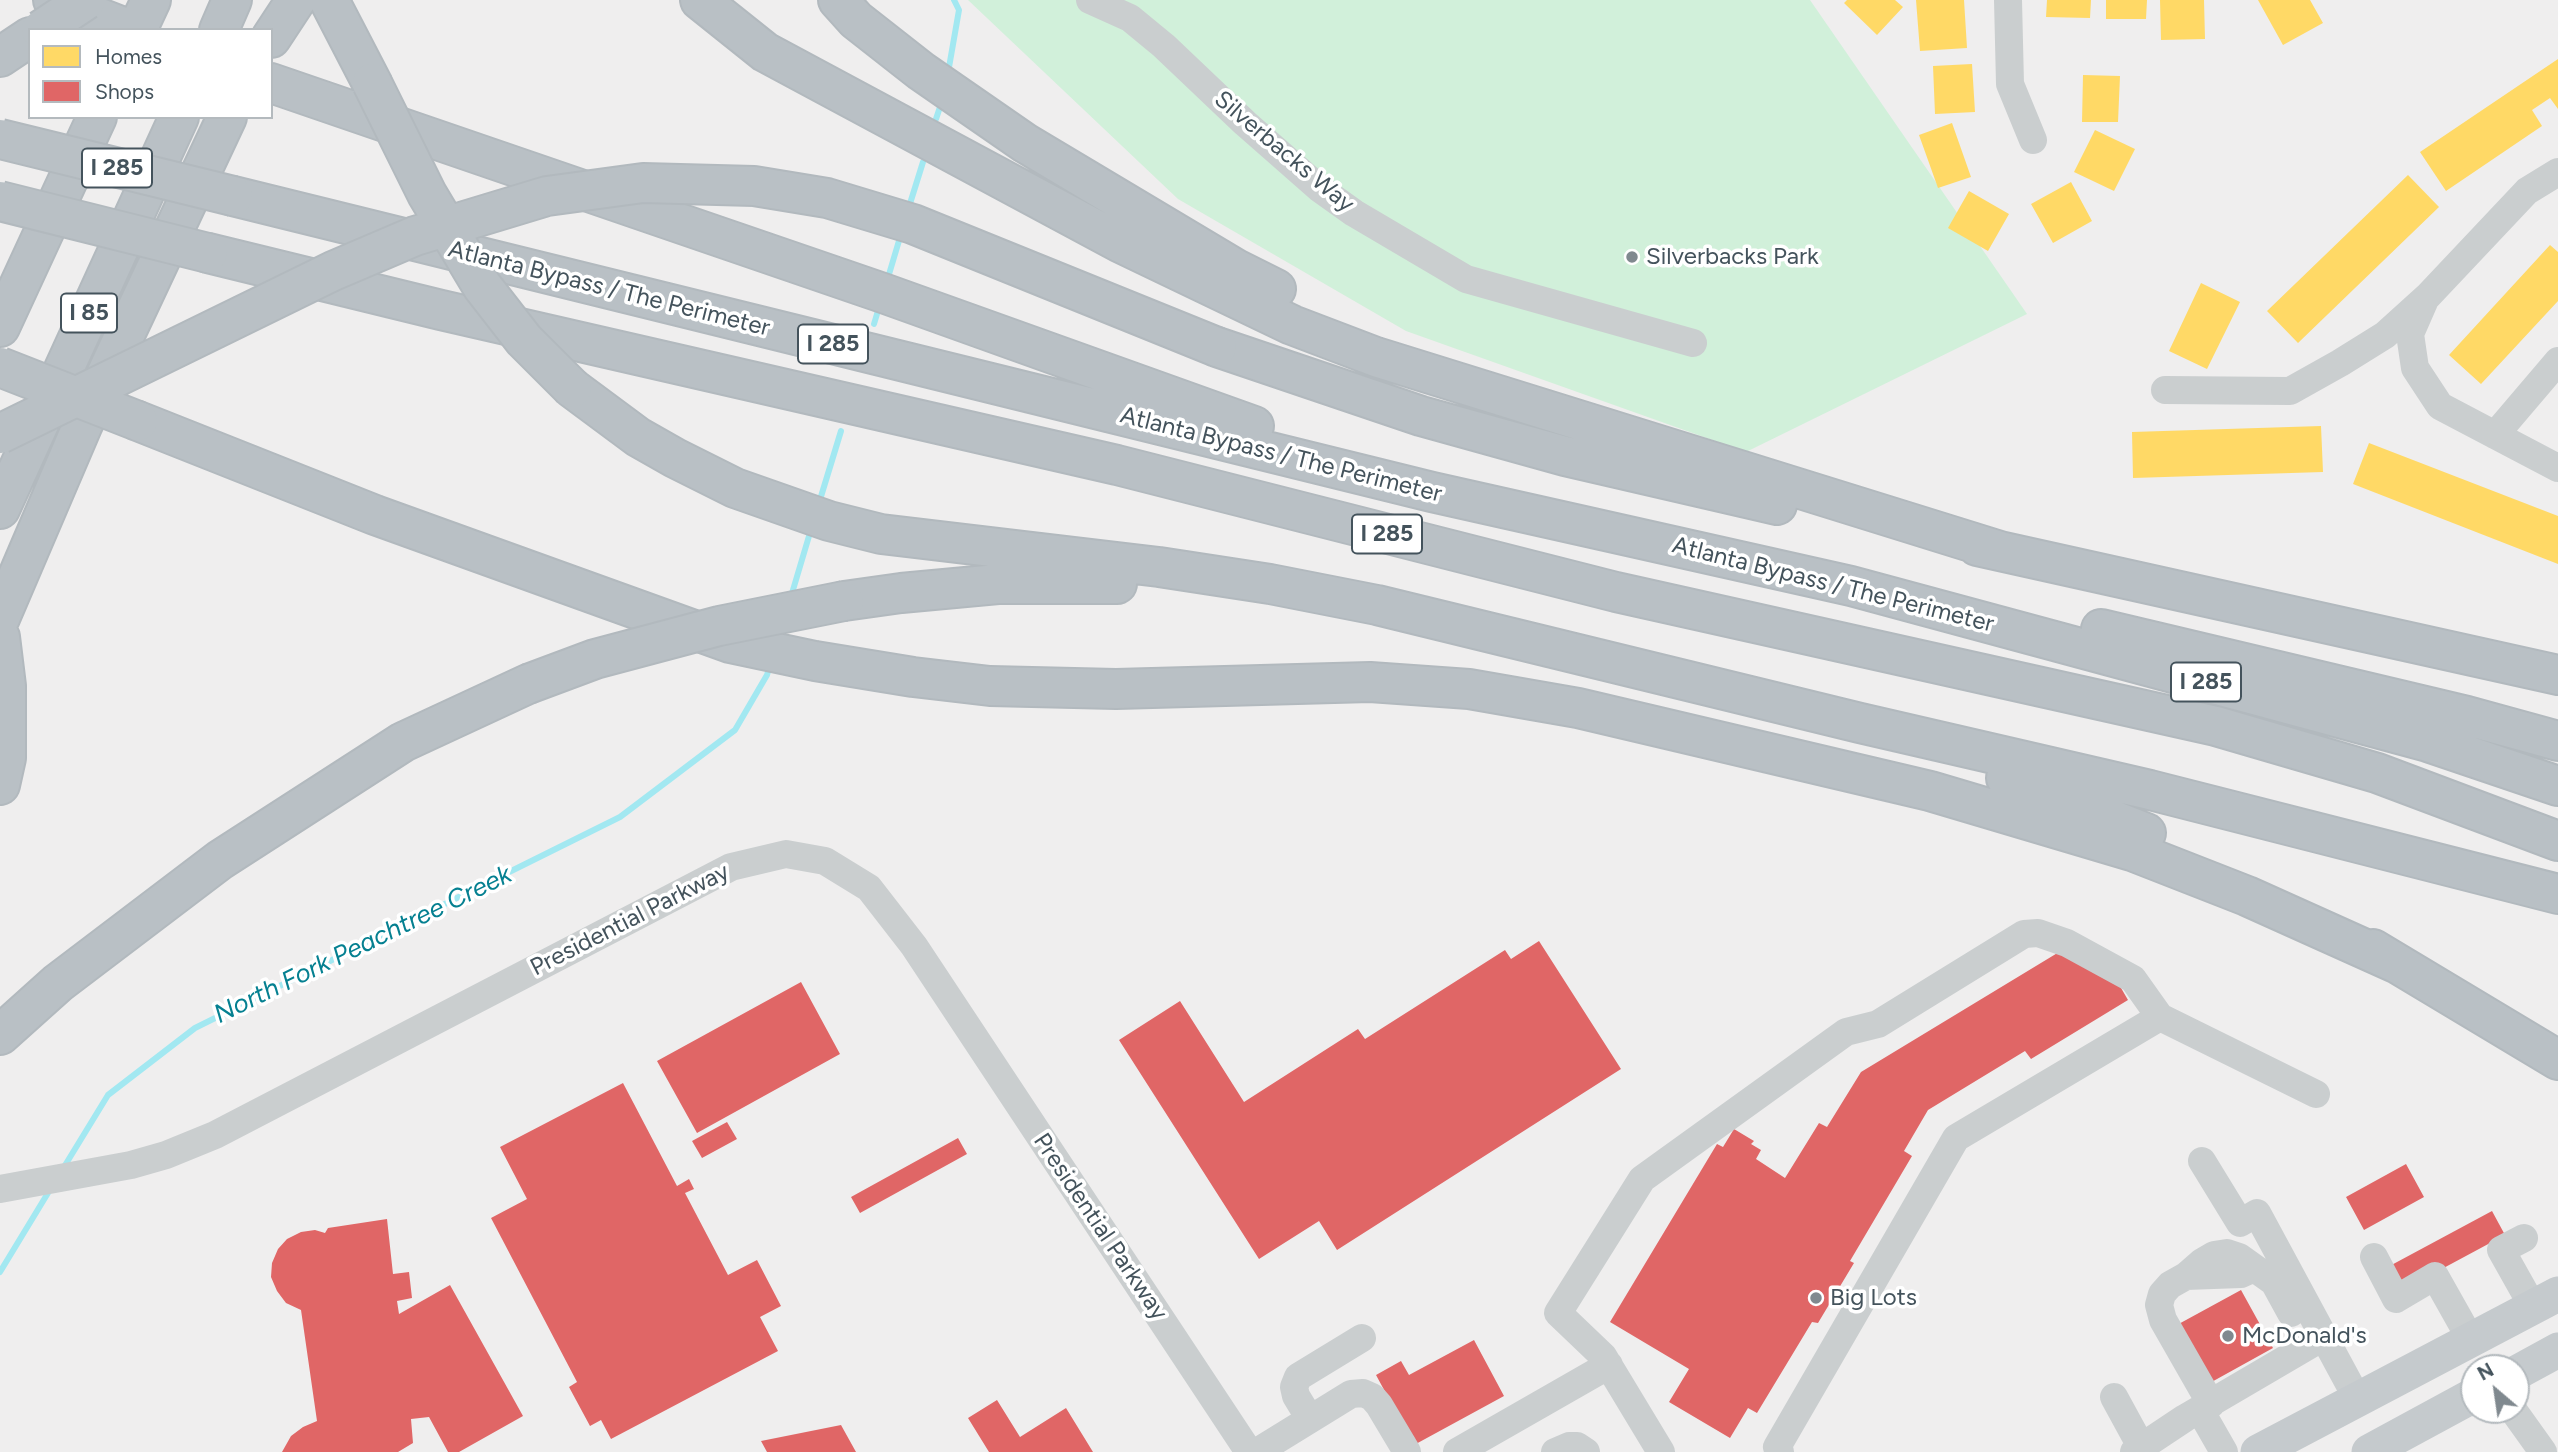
<!DOCTYPE html>
<style>
body{margin:0}
#map{position:relative;width:2558px;height:1452px;overflow:hidden;background:#efeeee;font-family:Figtree,sans-serif}
canvas{display:block}
.legend{position:absolute;left:28px;top:28px;width:245px;height:91px;box-sizing:border-box;background:#fff;border:2px solid #b4babe;margin:0;padding:9px 12px;list-style:none;font-size:21px;color:#44535c}
.legend li{display:flex;align-items:center;gap:14px;height:35px}
.legend b{width:35px;border:2px solid #b4babe}
.north{position:absolute;left:2460px;top:1354px;width:70px;height:70px;box-sizing:border-box;background:#fff;border:2px solid #b4babe;border-radius:50%;rotate:331deg;font-size:19px;font-weight:700;line-height:28px;text-align:center;color:#44535c}
.north::after{content:'';display:block;margin:auto;width:24px;height:32px;background:#80898f;clip-path:polygon(50% 0,100% 100%,50% 72%,0 100%)}
</style>
<div id="map">
<canvas width="2558" height="1452"></canvas>
<ul class="legend">
<li><b style="height:19px;background:#ffd966"></b>Homes</li>
<li><b style="height:19px;background:#e06666"></b>Shops</li>
</ul>
<div class="north">N</div>
</div>
<script>
const g = document.querySelector('canvas').getContext('2d');
g.lineJoin = 'round';
function fill(path, color) { g.fillStyle = color; g.fill(path, 'evenodd'); }
const poly = rows => new Path2D(rows.map(r => 'M' + r).join(''));
function strokePath(path, color, width, dash) { g.strokeStyle = color; g.lineWidth = width; g.lineCap = dash ? 'butt' : 'round'; g.setLineDash(dash || []); g.stroke(path); }
function label(font, color, halo, rows, align = 'center') {
  g.font = font + ' Figtree,sans-serif'; g.lineWidth = 7; g.setLineDash([]); g.textBaseline = 'middle'; g.strokeStyle = halo; g.fillStyle = color; for (const [text, x, y, turn = 0] of rows) {
    g.save(); g.translate(x, y); g.rotate((+turn || 0) * Math.PI / 180); g.textAlign = isNaN(turn) ? turn : align; if (halo) g.strokeText(text, 0, 0); g.fillText(text, 0, 0); g.restore();
  }
}
fill(poly([
 [968,0,1810,0,2027,314,1746,452,1406,331,1178,199]
]), '#d1f0da');
fill(poly([
 [1847,0,1895,0,1903,7,1877,35,1844,3],
 [1916,0,1964,0,1967,48,1920,51],
 [2047,0,2091,0,2090,18,2046,17],
 [2106,0,2147,0,2146,19,2106,19],
 [2160,0,2204,0,2205,39,2161,40],
 [2258,0,2310,0,2323,23,2283,45],
 [2558,59,2558,109,2550,98,2532,110,2542,126,2446,191,2420,152],
 [1972,64,1975,112,1935,114,1933,66],
 [2083,75,2120,76,2118,122,2082,122],
 [1952,123,1971,177,1938,188,1919,135],
 [2095,130,2135,149,2114,191,2074,172],
 [2408,175,2439,207,2298,343,2267,311],
 [2071,182,2092,221,2053,243,2031,204],
 [1969,191,2009,214,1988,251,1948,228],
 [2550,245,2558,252,2558,301,2481,384,2449,355],
 [2201,283,2240,302,2207,369,2169,351],
 [2321,426,2323,472,2133,478,2132,432],
 [2369,443,2558,516,2558,564,2353,484]
]), '#ffd966');
fill(poly([
 [1539,941,1621,1069,1337,1250,1319,1221,1259,1259,1119,1040,1180,1001,1244,1102,1358,1029,1365,1039,1505,950,1511,959],
 [2064,949,2117,981,2128,1000,2031,1059,2025,1051,1928,1110,1904,1151,1912,1156,1850,1261,1854,1263,1818,1323,1812,1322,1757,1413,1748,1408,1730,1438,1669,1402,1689,1369,1610,1322,1717,1144,1723,1147,1734,1129,1754,1141,1751,1144,1761,1150,1756,1159,1785,1178,1819,1123,1827,1127,1861,1072],
 [801,982,840,1054,697,1133,657,1061],
 [623,1083,677,1186,689,1179,694,1189,685,1193,728,1275,757,1260,781,1306,760,1317,778,1351,611,1439,601,1420,590,1426,569,1387,577,1382,491,1218,527,1199,500,1147],
 [727,1122,737,1139,702,1158,692,1141],
 [958,1138,967,1154,860,1213,851,1197],
 [2406,1164,2424,1197,2364,1230,2346,1197],
 [2492,1211,2505,1235,2384,1300,2371,1276],
 [387,1219,393,1274,409,1272,412,1298,397,1301,399,1314,450,1285,523,1416,459,1452,448,1452,429,1417,411,1419,413,1443,398,1452,282,1452,291,1436,303,1427,317,1421,301,1310,286,1303,277,1291,271,1277,272,1263,278,1249,287,1239,301,1232,315,1230,325,1233,328,1228],
 [2241,1290,2273,1348,2208,1384,2175,1326],
 [1474,1340,1504,1396,1414,1445,1376,1375,1401,1361,1409,1375],
 [997,1400,1020,1437,1066,1408,1093,1452,989,1452,968,1418],
 [841,1425,856,1452,767,1452,761,1441]
]), '#e06666');
strokePath(poly([
 [948,73,959,10,954,0],
 [936,119,942,101],
 [908,210,923,162],
 [887,281,901,234],
 [874,324,880,304],
 [819,503,841,431],
 [790,600,812,526],
 [64,1167,108,1095,195,1028,620,817,735,730,767,675,770,665],
 [0,1272,51,1188]
]), '#a2e8f1', 6);
const highway = poly([
 [53,0,131,30],
 [329,0,372,83],
 [700,0,765,52,1119,242,1292,325,1376,357,2000,551],
 [838,0,856,20,921,71,1025,143,1236,269,1276,289],
 [137,30,151,0],
 [219,30,232,0],
 [271,38,296,0],
 [0,57,30,37],
 [271,83,883,293,1254,426],
 [233,196,1432,492,1851,586,2428,742,2558,786],
 [208,253,441,310,1117,465,1616,592,2216,726,2377,773,2558,841],
 [0,327,97,117],
 [1217,347,1421,416,1565,456,1777,505],
 [572,388,638,437,675,458,735,488,829,521,881,534,1159,567,1270,584,1377,605,1860,723,2150,790,2558,894],
 [138,421,375,515,730,643,815,661,913,677,990,686,1116,689,1370,682,1469,689,1578,708,1930,791,2132,851,2247,896,2396,963],
 [0,509,179,117],
 [1977,546,2558,675],
 [844,601,901,593,998,584,1117,584],
 [0,618,83,424,227,117],
 [2101,629,2467,716,2558,741],
 [0,637,6,686,6,758,0,785],
 [2006,778,2146,833],
 [2373,949,2558,1060],
 [0,1035,58,983,220,860,403,742,528,684]
]);
strokePath(highway, '#b2b9be', 42);
strokePath(poly([
 [1090,0,1130,18,1164,46,1245,123,1319,188,1354,213,1466,279,1693,343],
 [2008,0,2010,84,2033,140],
 [2424,302,2410,334,2415,368,2440,406,2558,468],
 [2165,390,2290,391,2340,363,2385,335,2427,297,2527,191,2558,172],
 [2495,435,2558,361],
 [2202,1161,2240,1223,2257,1213,2358,1400],
 [0,1189,131,1165,166,1155,215,1135,731,867,786,854,825,861,869,888,914,946,1249,1452],
 [2524,1238,2501,1250,2533,1307],
 [2374,1257,2396,1299,2435,1276,2471,1340],
 [2186,1276,2202,1262,2214,1255,2227,1253,2239,1257,2274,1282,2291,1313],
 [2114,1397,2144,1452],
 [2211,1404,2163,1320,2159,1305,2162,1294,2170,1285,2186,1276,2241,1274,2254,1268],
 [2200,1410,2224,1452],
 [2513,1410,2543,1452],
 [1310,1419,1296,1396,1294,1387,1298,1377,1362,1338],
 [1257,1452,1351,1394,1363,1393,1372,1397,1379,1405,1407,1452],
 [1457,1452,1609,1365],
 [1555,1452,1569,1446,1577,1446,1586,1452],
 [1661,1452,1603,1356,1558,1313,1642,1179,1846,1032,1878,1024,2024,934,2038,933,2067,943,2133,979,2160,1017,2316,1094],
 [1780,1452,1777,1447,1956,1138,2160,1017],
 [2134,1452,2185,1418,2325,1336]
]), '#cacecf', 28);
strokePath(poly([
 [2516,1373,2558,1350],
 [2258,1452,2558,1294],
 [2369,1452,2474,1395]
]), '#c5cacd', 35);
strokePath(highway, '#b9c0c5', 38);
const highwayBridge = poly([
 [41,30,86,0],
 [372,83,427,194,482,286,524,340,572,388],
 [0,139,233,196],
 [0,201,208,253],
 [0,367,138,421],
 [0,434,333,271,415,236,547,196,643,183,754,186,827,198,913,224,1217,347],
 [528,684,595,659,719,626,844,601]
]);
strokePath(highwayBridge, '#b2b9be', 42, []);
strokePath(highwayBridge, '#b9c0c5', 38);
for (const [x, y, r, color] of [
 [1632,257,7,"#80898f"],
 [1816,1298,7,"#80898f"],
 [2228,1336,7,"#80898f"]
]) { const dot = new Path2D(); dot.arc(x, y, r, 0, 2 * Math.PI); g.fillStyle = color; g.fill(dot); strokePath(dot, '#fff', 2.5); }
for (const [x, y, w] of [
 [117,168,70],
 [89,313,56],
 [833,344,70],
 [1387,534,70],
 [2206,682,70]
]) { const box = new Path2D(); box.roundRect(x - w / 2, y - 19.5, w, 39, 5); g.fillStyle = '#fff'; g.fill(box); strokePath(box, '#44535c', 2); }
label('bold 23px', '#44535c', null, [
 ["I 285",117,168],
 ["I 85",89,313],
 ["I 285",833,344],
 ["I 285",1387,534],
 ["I 285",2206,682]
]);
label('24px', '#44535c', '#fff', [
 ["Silverbacks Way",1284,152,40],
 ["Atlanta Bypass / The Perimeter",609,289,14],
 ["Atlanta Bypass / The Perimeter",1281,455,14],
 ["Atlanta Bypass / The Perimeter",1833,585,14],
 ["Presidential Parkway",630,920,-27],
 ["Presidential Parkway",1100,1227,56]
]);
label('24px', '#44535c', '#fff', [
 ["Silverbacks Park",1646,257],
 ["Big Lots",1830,1298],
 ["McDonald's",2242,1336]
], 'left');
label('italic 26px', '#058091', '#fff', [
 ["North Fork Peachtree Creek",363,945,-26]
]);
</script>
